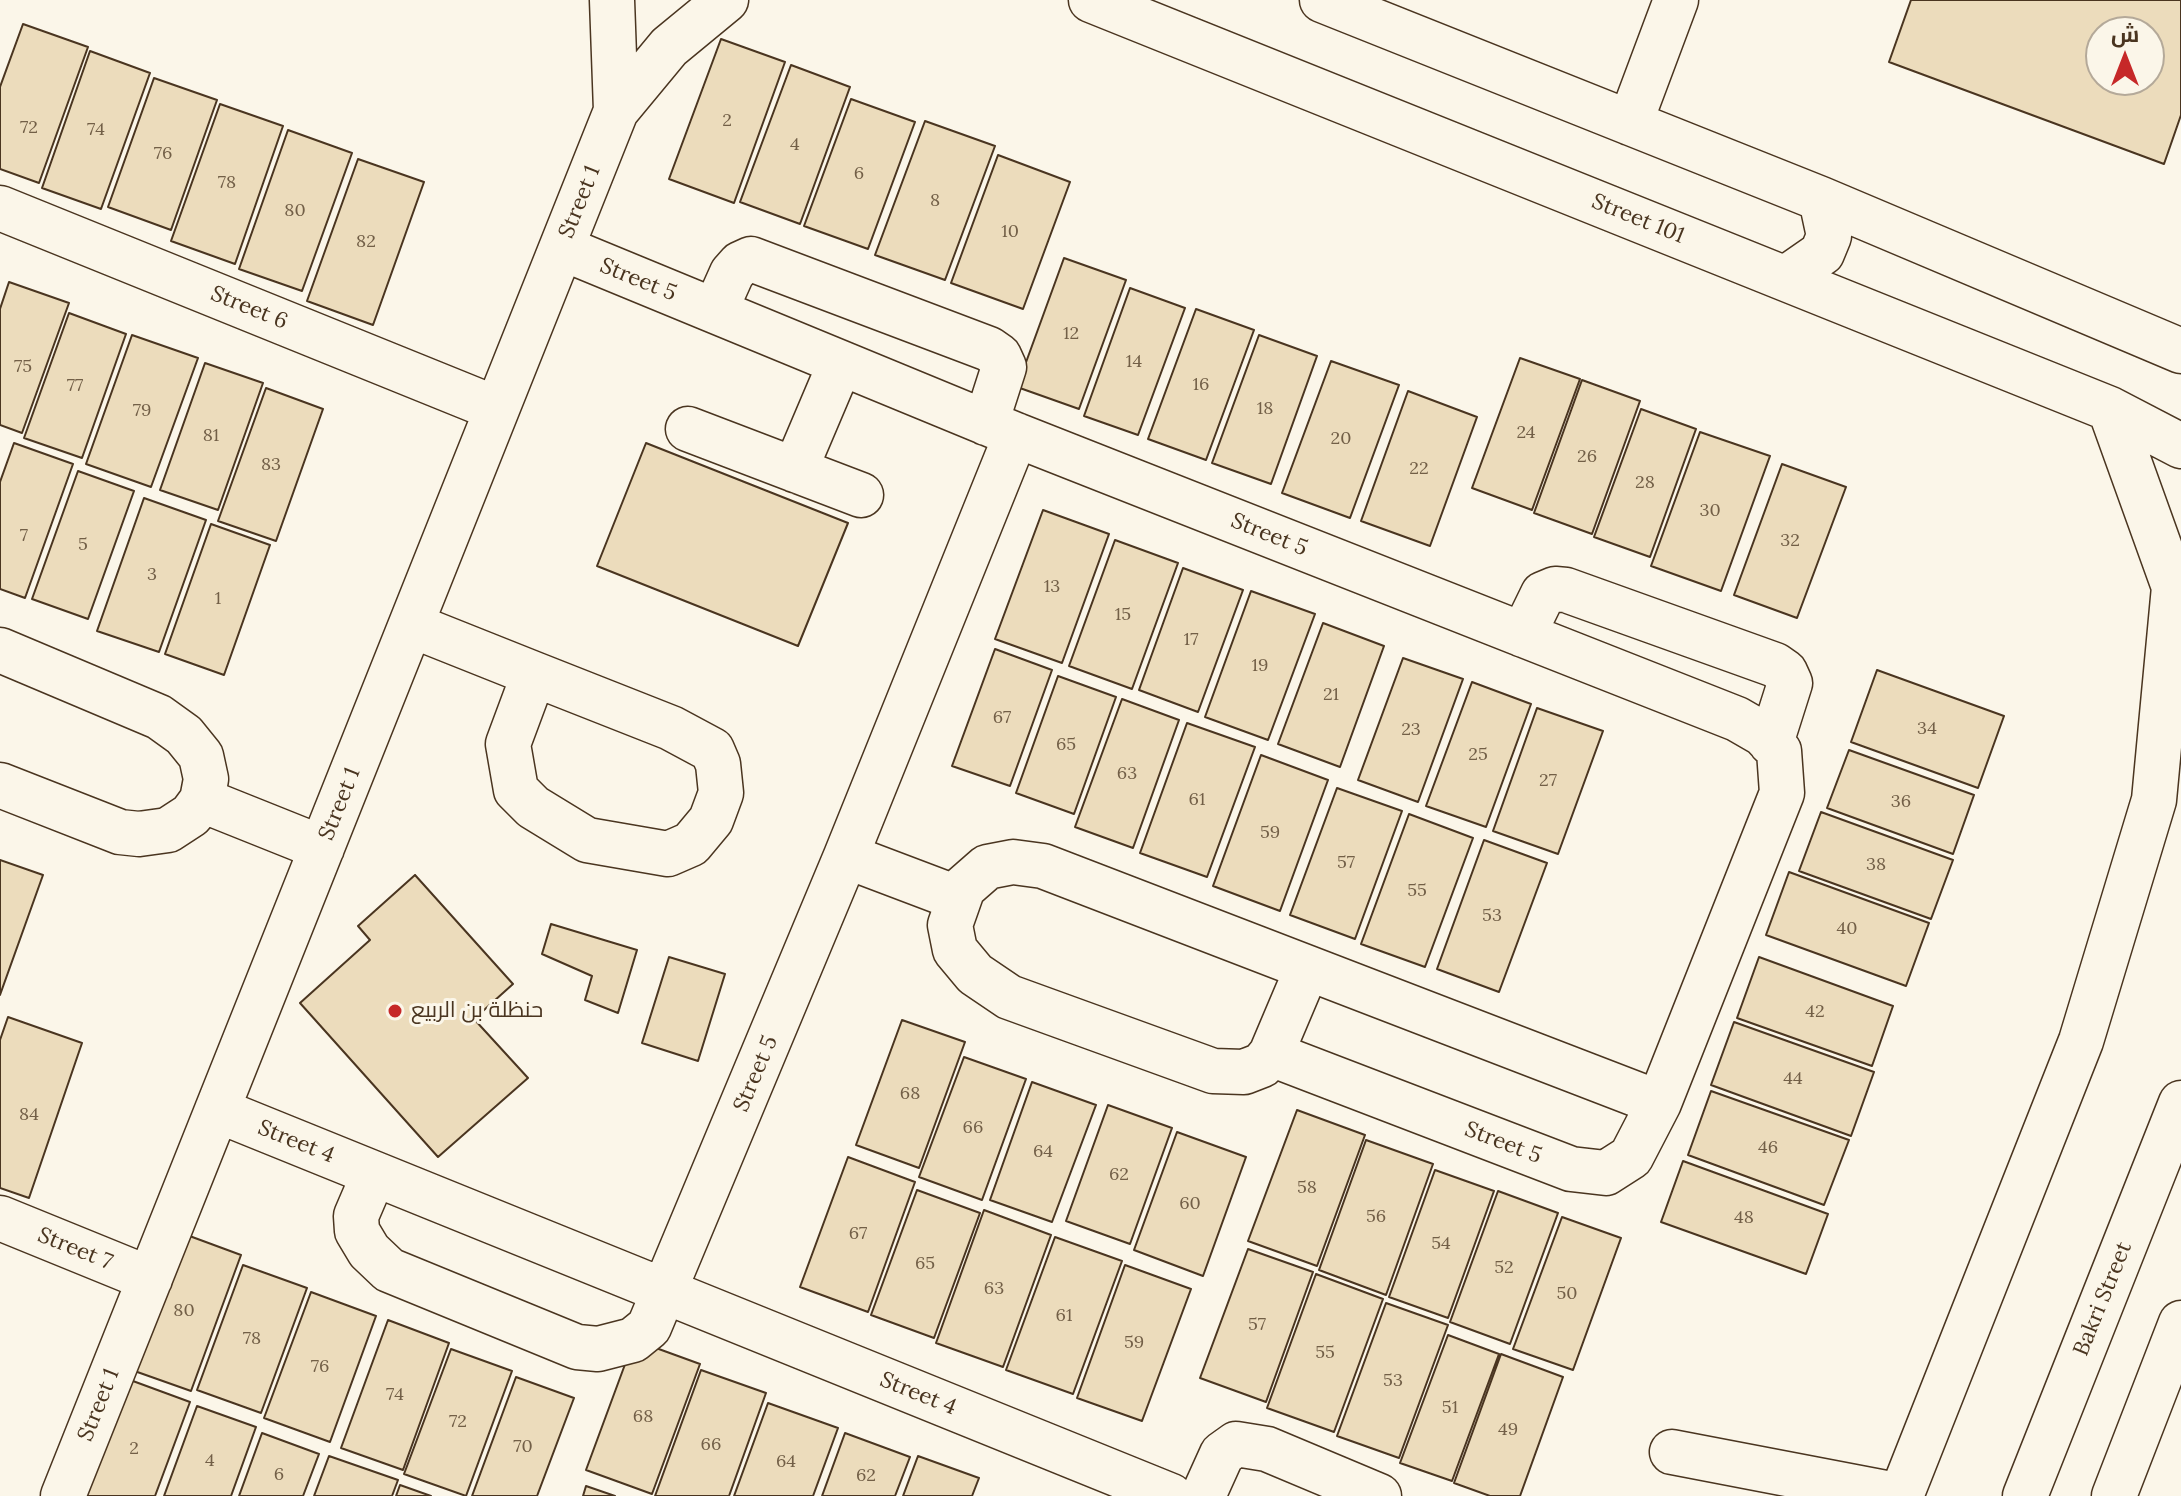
<!DOCTYPE html>
<meta charset="utf-8">
<style>
body{margin:0}
#map{position:relative;width:2181px;height:1496px;overflow:hidden;background:#fbf6e9;font-family:Lora,Cairo,serif}
canvas{display:block}
.north{position:absolute;left:2085px;top:16px;width:80px;height:80px;box-sizing:border-box;background:#fbf6e9;border:2px solid #b4a999;border-radius:50%;rotate:0deg;font-size:22px;font-weight:700;line-height:32px;text-align:center;color:#4a3520}
.north::after{content:'';display:block;margin:auto;width:28px;height:36px;background:#c62828;clip-path:polygon(50% 0,100% 100%,50% 72%,0 100%)}
</style>
<div id="map">
<canvas width="2181" height="1496"></canvas>
<div class="north">ش</div>
</div>
<script>
const g = document.querySelector('canvas').getContext('2d');
g.lineJoin = 'round';
function fill(path, color) { g.fillStyle = color; g.fill(path, 'evenodd'); }
const poly = rows => new Path2D(rows.map(r => 'M' + r).join(''));
function strokePath(path, color, width, dash) { g.strokeStyle = color; g.lineWidth = width; g.lineCap = dash ? 'butt' : 'round'; g.setLineDash(dash || []); g.stroke(path); }
function label(font, color, halo, rows, align = 'center') {
  g.font = font + ' Lora,Cairo,serif'; g.lineWidth = 6; g.setLineDash([]); g.textBaseline = 'middle'; g.strokeStyle = halo; g.fillStyle = color; for (const [text, x, y, turn = 0] of rows) {
    g.save(); g.translate(x, y); g.rotate((+turn || 0) * Math.PI / 180); g.textAlign = isNaN(turn) ? turn : align; if (halo) g.strokeText(text, 0, 0); g.fillText(text, 0, 0); g.restore();
  }
}
const building = poly([
 [1911,0,2181,0,2181,115,2164,164,1889,62,1911,0],
 [2101,32,2149,32,2149,80,2101,80,2101,32],
 [23,24,88,47,39,183,0,169,0,87,23,24],
 [721,39,785,62,734,203,669,179,721,39],
 [90,51,150,73,101,209,42,188,90,51],
 [791,65,850,87,800,224,740,202,791,65],
 [154,78,217,100,171,230,108,207,154,78],
 [851,99,915,122,868,249,804,226,851,99],
 [220,104,283,126,235,264,171,241,220,104],
 [925,121,995,146,945,280,875,255,925,121],
 [288,130,352,153,302,291,239,269,288,130],
 [998,155,1070,182,1023,309,951,283,998,155],
 [358,159,424,182,373,325,307,301,358,159],
 [1064,258,1126,280,1079,409,1017,387,1064,258],
 [9,282,69,303,22,433,0,425,0,309,9,282],
 [1130,288,1185,308,1138,435,1084,416,1130,288],
 [1196,309,1254,330,1206,460,1148,439,1196,309],
 [69,313,126,334,82,458,24,438,69,313],
 [132,335,198,358,151,487,86,464,132,335],
 [1259,335,1317,356,1271,484,1212,463,1259,335],
 [1520,358,1580,379,1532,510,1472,488,1520,358],
 [1331,361,1399,385,1350,518,1282,493,1331,361],
 [205,363,263,383,218,510,160,490,205,363],
 [1582,380,1640,401,1592,534,1534,513,1582,380],
 [266,388,323,409,276,541,218,521,266,388],
 [1408,391,1477,417,1430,546,1361,521,1408,391],
 [1641,409,1696,429,1650,557,1594,537,1641,409],
 [1700,432,1770,456,1721,591,1651,566,1700,432],
 [14,443,73,464,25,598,0,589,0,482,14,443],
 [646,443,848,523,798,646,597,566,646,443],
 [1782,464,1846,487,1797,618,1734,595,1782,464],
 [78,471,134,491,88,619,32,599,78,471],
 [144,498,206,520,159,652,97,631,144,498],
 [1043,510,1109,534,1062,663,995,639,1043,510],
 [211,524,270,545,224,675,165,654,211,524],
 [1115,540,1178,563,1132,689,1069,666,1115,540],
 [1183,568,1243,590,1198,712,1139,690,1183,568],
 [1251,591,1315,614,1268,740,1205,717,1251,591],
 [1323,623,1384,646,1340,767,1278,744,1323,623],
 [995,649,1052,670,1010,786,952,766,995,649],
 [1403,658,1463,679,1418,802,1358,780,1403,658],
 [1877,670,2004,716,1978,788,1851,742,1877,670],
 [1058,676,1116,697,1074,814,1016,793,1058,676],
 [1472,682,1531,704,1486,827,1426,806,1472,682],
 [1122,699,1179,720,1133,848,1075,827,1122,699],
 [1537,708,1603,731,1558,854,1493,831,1537,708],
 [1187,723,1255,747,1207,877,1140,853,1187,723],
 [1849,750,1974,795,1953,854,1827,808,1849,750],
 [1261,755,1328,780,1280,911,1213,886,1261,755],
 [1337,788,1402,811,1355,939,1290,915,1337,788],
 [1821,812,1953,860,1931,919,1799,871,1821,812],
 [1409,814,1473,838,1425,967,1361,944,1409,814],
 [1484,840,1547,863,1499,992,1437,969,1484,840],
 [0,860,43,875,0,995,0,860],
 [1789,872,1929,923,1906,986,1766,935,1789,872],
 [415,875,513,984,474,1019,528,1078,438,1157,300,1003,370,940,358,926,415,875],
 [551,924,637,950,618,1013,585,1000,592,976,542,954,551,924],
 [669,957,725,974,698,1061,642,1043,669,957],
 [1759,957,1893,1006,1872,1066,1737,1018,1759,957],
 [8,1017,82,1043,29,1198,0,1188,0,1040,8,1017],
 [902,1020,965,1042,919,1168,856,1145,902,1020],
 [1734,1022,1874,1072,1851,1136,1711,1085,1734,1022],
 [964,1057,1026,1079,982,1200,919,1177,964,1057],
 [1032,1082,1096,1105,1052,1222,990,1200,1032,1082],
 [1711,1091,1849,1140,1824,1205,1688,1155,1711,1091],
 [1108,1105,1172,1128,1130,1244,1066,1221,1108,1105],
 [1297,1110,1365,1135,1317,1266,1248,1241,1297,1110],
 [1177,1132,1246,1157,1203,1276,1134,1250,1177,1132],
 [1366,1140,1433,1164,1386,1295,1319,1270,1366,1140],
 [848,1157,915,1182,868,1312,800,1287,848,1157],
 [1683,1161,1828,1214,1806,1274,1661,1222,1683,1161],
 [1435,1170,1494,1191,1448,1318,1389,1297,1435,1170],
 [917,1190,980,1213,934,1338,871,1315,917,1190],
 [1498,1191,1558,1213,1510,1344,1450,1322,1498,1191],
 [984,1210,1051,1235,1003,1367,936,1343,984,1210],
 [1562,1217,1621,1238,1573,1370,1513,1349,1562,1217],
 [176,1231,241,1255,191,1391,126,1368,176,1231],
 [1055,1237,1122,1261,1073,1394,1006,1370,1055,1237],
 [1248,1249,1313,1272,1266,1402,1200,1378,1248,1249],
 [243,1265,307,1288,261,1413,197,1390,243,1265],
 [1125,1265,1191,1289,1142,1421,1077,1398,1125,1265],
 [1316,1274,1383,1299,1334,1432,1267,1408,1316,1274],
 [311,1292,376,1316,330,1442,264,1418,311,1292],
 [1386,1303,1448,1325,1399,1458,1337,1436,1386,1303],
 [388,1320,449,1343,403,1470,341,1448,388,1320],
 [1448,1335,1499,1354,1452,1481,1400,1463,1448,1335],
 [634,1340,700,1364,652,1494,586,1470,634,1340],
 [451,1349,512,1371,466,1496,404,1474,451,1349],
 [1501,1354,1563,1377,1520,1496,1490,1496,1454,1483,1501,1354],
 [701,1370,766,1393,729,1496,655,1496,701,1370],
 [122,1377,190,1402,155,1496,78,1496,122,1377],
 [516,1377,574,1398,537,1496,472,1496,516,1377],
 [768,1403,838,1428,813,1496,734,1496,768,1403],
 [197,1406,256,1427,231,1496,164,1496,197,1406],
 [262,1433,319,1454,303,1496,239,1496,262,1433],
 [845,1433,910,1457,895,1496,822,1496,845,1433],
 [329,1456,398,1480,392,1496,314,1496,329,1456],
 [918,1456,979,1478,972,1496,903,1496,918,1456],
 [400,1485,431,1496,396,1496,400,1485],
 [586,1486,615,1496,583,1496,586,1486]
]);
fill(building, '#ecdcbc');
strokePath(building, '#4a3520', 2);
const minor = poly([
 [612,0,616,111],
 [1091,0,2110,409,2181,446],
 [1322,0,1821,199,2181,351],
 [1630,123,1676,0],
 [0,208,497,409],
 [562,248,1016,435,1737,719,1763,734,1779,751,1782,793,1659,1103,1631,1157,1606,1173,1571,1169,1271,1054],
 [1786,278,1822,253,1829,236,1821,199],
 [715,311,732,273,740,264,751,259,989,349,999,356,1004,367,986,423],
 [688,429,861,495],
 [795,470,840,364],
 [411,625,534,674,671,728,712,750,718,764,721,793,711,820,691,844,668,854,587,840,533,807,516,790,508,744,534,674],
 [1523,635,1543,594,1555,589,1566,590,1775,665,1785,672,1790,683,1771,743],
 [0,650,159,717,184,735,201,756,206,779,202,800,191,815,168,830,139,834,120,832,0,785],
 [202,800,322,848],
 [846,856,957,898],
 [1307,969,1271,1054,1262,1065,1244,1072,1213,1071,1009,997,975,974,955,950,950,925,963,888,987,867,1013,862,1043,866,1659,1103],
 [217,1110,1171,1496],
 [374,1174,356,1216,357,1231,369,1251,389,1270,577,1347,598,1349,633,1340,649,1327,846,856,1016,435],
 [0,1218,150,1279],
 [1672,1452,1902,1496],
 [63,1496,616,111,669,47,726,0],
 [1203,1496,1222,1454,1236,1444,1267,1449,1379,1496],
 [1901,1496,2081,1041,2154,800,2174,587,2110,409]
]);
const major = poly([
 [2025,1496,2181,1103],
 [2114,1496,2181,1323]
]);
strokePath(minor, '#4a3520', 47);
strokePath(major, '#4a3520', 47);
strokePath(minor, '#fbf6e9', 44);
strokePath(major, '#fbf6e9', 44);
for (const [x, y, r, color] of [
 [395,1011,8,"#c62828"]
]) { const dot = new Path2D(); dot.arc(x, y, r, 0, 2 * Math.PI); g.fillStyle = color; g.fill(dot); strokePath(dot, '#fbf6e9', 3); }
label('18px', '#725f47', null, [
 ["2",727,121],
 ["72",29,128],
 ["74",96,130],
 ["4",795,145],
 ["76",163,154],
 ["6",859,174],
 ["78",227,183],
 ["8",935,201],
 ["80",295,211],
 ["10",1010,232],
 ["82",366,242],
 ["12",1071,334],
 ["14",1134,362],
 ["75",23,367],
 ["16",1201,385],
 ["77",75,386],
 ["18",1265,409],
 ["79",142,411],
 ["24",1526,433],
 ["81",211,436],
 ["20",1341,439],
 ["26",1587,457],
 ["83",271,465],
 ["22",1419,469],
 ["28",1645,483],
 ["30",1710,511],
 ["7",24,536],
 ["32",1790,541],
 ["5",83,545],
 ["3",152,575],
 ["13",1052,587],
 ["1",218,599],
 ["15",1123,615],
 ["17",1191,640],
 ["19",1260,666],
 ["21",1331,695],
 ["67",1002,718],
 ["34",1927,729],
 ["23",1411,730],
 ["65",1066,745],
 ["25",1478,755],
 ["63",1127,774],
 ["27",1548,781],
 ["61",1197,800],
 ["36",1901,802],
 ["59",1270,833],
 ["57",1346,863],
 ["38",1876,865],
 ["55",1417,891],
 ["53",1492,916],
 ["40",1847,929],
 ["42",1815,1012],
 ["44",1793,1079],
 ["68",910,1094],
 ["84",29,1115],
 ["66",973,1128],
 ["46",1768,1148],
 ["64",1043,1152],
 ["62",1119,1175],
 ["58",1307,1188],
 ["60",1190,1204],
 ["56",1376,1217],
 ["48",1744,1218],
 ["67",858,1234],
 ["54",1441,1244],
 ["65",925,1264],
 ["52",1504,1268],
 ["63",994,1289],
 ["50",1567,1294],
 ["80",184,1311],
 ["61",1064,1316],
 ["57",1257,1325],
 ["78",252,1339],
 ["59",1134,1343],
 ["55",1325,1353],
 ["76",320,1367],
 ["53",1393,1381],
 ["74",395,1395],
 ["51",1450,1408],
 ["68",643,1417],
 ["72",458,1422],
 ["49",1508,1430],
 ["66",711,1445],
 ["70",523,1447],
 ["2",134,1449],
 ["4",210,1461],
 ["64",786,1462],
 ["6",279,1475],
 ["62",866,1476]
]);
label('22px', '#4a3520', '#fbf6e9', [
 ["Street 1",580,202,-68],
 ["Street 101",1638,219,22],
 ["Street 5",638,280,22],
 ["Street 6",249,308,22],
 ["Street 5",1269,535,22],
 ["Street 1",340,804,-68],
 ["Street 5",756,1074,-67],
 ["Street 4",296,1142,22],
 ["Street 5",1503,1143,21],
 ["Street 7",75,1249,22],
 ["Bakri Street",2103,1299,-68],
 ["Street 4",918,1394,22],
 ["Street 1",99,1405,-68]
]);
label('22px', '#4a3520', '#fbf6e9', [
 ["حنظلة بن الربيع",411,1011]
], 'left');
</script>
